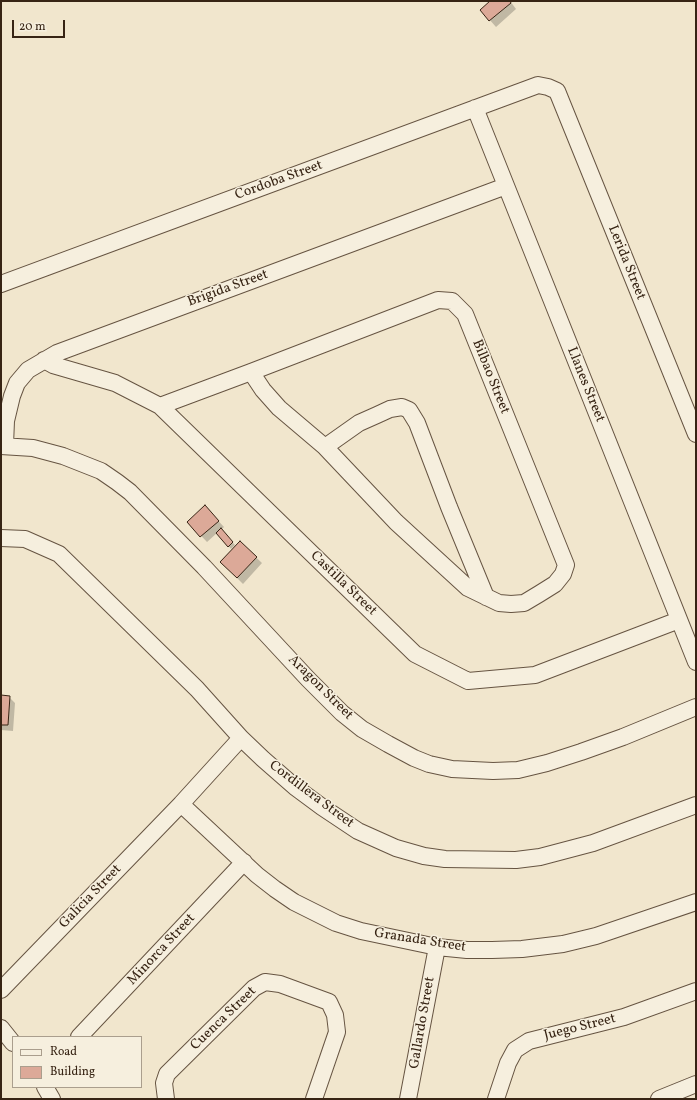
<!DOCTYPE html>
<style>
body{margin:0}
#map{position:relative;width:697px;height:1100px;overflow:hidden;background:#f1e6cd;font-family:Vollkorn,serif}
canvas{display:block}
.frame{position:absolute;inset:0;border:2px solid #372414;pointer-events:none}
.legend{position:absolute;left:12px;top:1036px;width:130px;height:52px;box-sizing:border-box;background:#f6efde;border:1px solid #aa9e8d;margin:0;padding:5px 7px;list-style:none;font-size:12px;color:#372414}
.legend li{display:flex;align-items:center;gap:8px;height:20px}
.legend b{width:20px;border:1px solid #aa9e8d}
.scale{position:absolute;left:12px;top:20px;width:53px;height:18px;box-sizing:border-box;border:2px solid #372414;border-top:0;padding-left:5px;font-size:12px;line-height:14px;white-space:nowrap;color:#372414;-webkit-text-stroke:3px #f6efde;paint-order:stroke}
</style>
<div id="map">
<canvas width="697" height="1100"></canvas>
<div class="frame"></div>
<ul class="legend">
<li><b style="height:5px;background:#f6efde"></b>Road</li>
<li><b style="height:11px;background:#dca998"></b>Building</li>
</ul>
<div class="scale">20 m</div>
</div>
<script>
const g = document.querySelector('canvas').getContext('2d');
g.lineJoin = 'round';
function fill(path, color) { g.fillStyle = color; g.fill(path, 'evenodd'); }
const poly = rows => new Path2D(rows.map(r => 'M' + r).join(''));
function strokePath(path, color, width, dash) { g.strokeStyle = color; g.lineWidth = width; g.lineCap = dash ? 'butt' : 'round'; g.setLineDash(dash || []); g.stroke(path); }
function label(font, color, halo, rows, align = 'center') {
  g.font = font + ' Vollkorn,serif'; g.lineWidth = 3; g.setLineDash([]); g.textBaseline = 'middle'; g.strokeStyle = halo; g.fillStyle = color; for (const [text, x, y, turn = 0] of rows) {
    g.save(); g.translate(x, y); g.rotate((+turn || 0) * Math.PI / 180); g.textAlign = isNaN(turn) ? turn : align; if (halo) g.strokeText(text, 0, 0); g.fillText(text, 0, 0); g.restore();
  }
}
fill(poly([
 [491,1,510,1,516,9,496,27,481,10],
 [211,513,224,527,221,530,235,545,231,549,217,533,207,542,188,522],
 [240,542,262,563,243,584,221,562],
 [1,696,9,697,15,703,13,731,1,730]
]), '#0003');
const building = poly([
 [490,1,510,1,511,3,489,21,480,10,490,1],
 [205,505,219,521,200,537,187,522,205,505],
 [221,528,233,542,228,547,216,533,221,528],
 [240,541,257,557,237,578,220,562,240,541],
 [1,695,10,696,8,725,1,725,1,695]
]);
fill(building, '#dca998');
strokePath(building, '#372414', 1);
const street = poly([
 [475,108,696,662],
 [1,284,538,85,548,87,557,91,696,434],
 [44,360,53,365,115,383,160,406,415,654,468,681,535,675,679,620],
 [160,406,251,372,438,300,452,301,465,314,566,565,563,574,555,584,539,594,524,603,511,604,499,603,468,588,396,522,325,447,279,408,263,390,251,372],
 [5,445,6,421,12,396,17,383,28,370,57,353,506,186],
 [1,446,33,448,63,456,101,471,117,482,130,492,204,567,308,679,342,713,362,729,388,744,414,758,429,764,452,769,493,771,518,770,547,763,581,752,623,737,696,707],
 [325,447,359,423,377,415,390,409,402,407,409,410,417,423,449,507,486,597],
 [1,538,25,539,59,554,197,689,241,738,263,759,295,787,322,807,358,831,396,848,424,856,445,859,516,860,540,857,593,843,696,805],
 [181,804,257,875,275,889,294,902,336,923,361,931,437,947,467,950,492,950,522,949,563,944,596,936,696,902],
 [1,990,181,804,241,738],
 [1,1028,13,1043],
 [79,1037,244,862],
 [45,1087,52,1099],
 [166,1099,164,1083,167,1074,254,988,265,982,280,984,329,1002,335,1015,337,1032,314,1099],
 [408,1099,437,947],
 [496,1099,508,1063,515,1050,529,1041,624,1017,696,991],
 [659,1099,696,1084]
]);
strokePath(street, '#665442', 18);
strokePath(street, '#f6efde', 16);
label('14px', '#372414', '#f6efde', [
 ["Cordoba Street",279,181,-20],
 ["Lerida Street",626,263,68],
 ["Brigida Street",228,289,-20],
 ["Bilbao Street",490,377,68],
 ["Llanes Street",585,385,68],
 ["Castilla Street",343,584,44],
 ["Aragon Street",320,688,45],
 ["Cordillera Street",311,795,37],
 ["Galicia Street",91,897,-46],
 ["Granada Street",420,941,9],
 ["Minorca Street",162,950,-47],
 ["Cuenca Street",224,1019,-44],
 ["Gallardo Street",423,1023,-80],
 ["Juego Street",580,1028,-14]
]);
</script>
